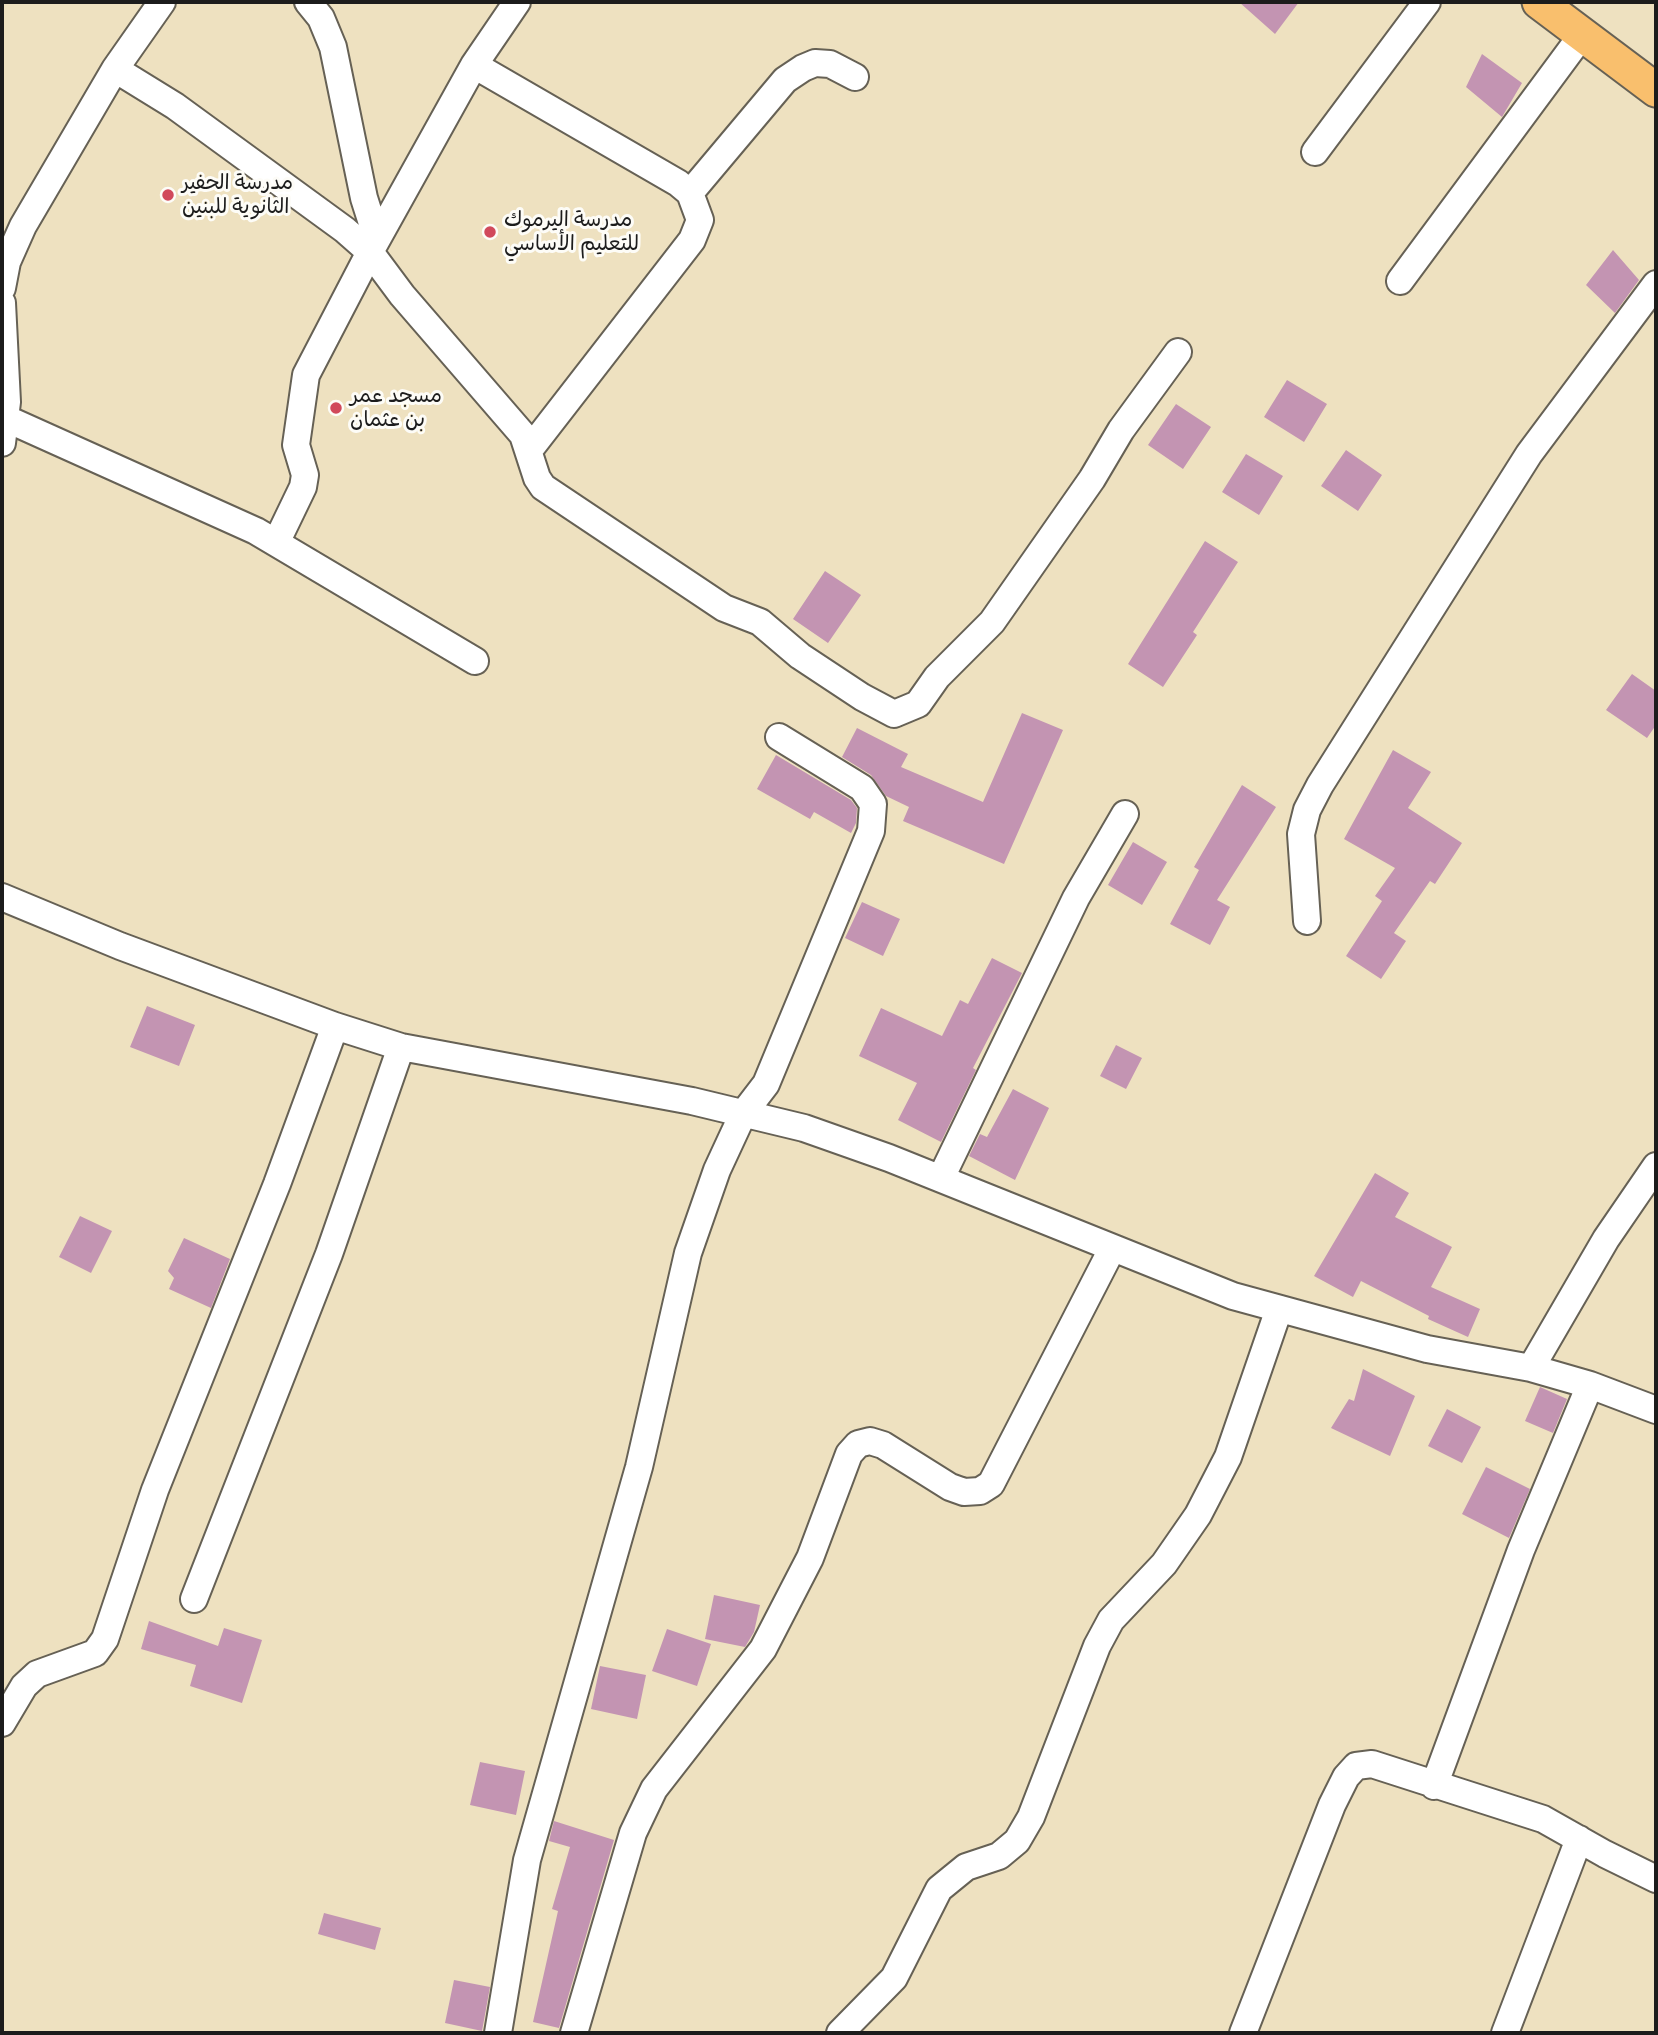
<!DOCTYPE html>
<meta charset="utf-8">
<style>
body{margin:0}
#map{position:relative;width:1658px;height:2035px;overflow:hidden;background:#eee1c0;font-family:Delius,sans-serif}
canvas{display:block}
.frame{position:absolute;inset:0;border:4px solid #1c1c1c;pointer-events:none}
</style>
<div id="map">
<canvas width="1658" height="2035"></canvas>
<div class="frame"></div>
</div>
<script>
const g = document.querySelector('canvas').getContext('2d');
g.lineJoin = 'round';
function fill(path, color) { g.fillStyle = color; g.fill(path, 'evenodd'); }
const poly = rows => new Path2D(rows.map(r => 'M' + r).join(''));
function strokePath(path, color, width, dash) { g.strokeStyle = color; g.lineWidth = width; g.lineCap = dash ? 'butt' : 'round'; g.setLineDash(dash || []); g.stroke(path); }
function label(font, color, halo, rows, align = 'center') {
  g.font = font + ' Delius,"Playpen Sans Arabic",sans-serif'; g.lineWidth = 6; g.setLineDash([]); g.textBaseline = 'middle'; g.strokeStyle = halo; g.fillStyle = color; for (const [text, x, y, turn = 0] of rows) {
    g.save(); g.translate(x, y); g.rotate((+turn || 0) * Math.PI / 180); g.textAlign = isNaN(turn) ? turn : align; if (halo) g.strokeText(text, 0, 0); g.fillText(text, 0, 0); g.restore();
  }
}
fill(poly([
 [1239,2,1299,2,1275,34],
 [1482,54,1522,83,1502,117,1466,87],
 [1613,250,1639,280,1615,313,1586,285],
 [1287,380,1327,404,1304,442,1264,417],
 [1176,404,1211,427,1183,469,1148,445],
 [1346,450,1382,475,1358,511,1321,486],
 [1246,454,1283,476,1259,515,1222,492],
 [1205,541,1238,562,1193,632,1197,635,1163,687,1128,664],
 [825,571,861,595,828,643,793,619],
 [1632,674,1656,691,1656,725,1647,738,1606,710],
 [1022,713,1063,730,1004,864,903,821,909,807,886,796,871,775,842,757,857,728,908,754,901,767,983,802],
 [1393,750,1431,772,1408,808,1462,843,1435,884,1430,881,1394,933,1406,941,1381,979,1346,956,1382,901,1375,896,1395,868,1344,839],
 [776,755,851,800,857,808,856,823,851,833,814,812,810,819,757,789],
 [1242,785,1276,807,1217,900,1230,907,1210,945,1170,924,1199,870,1194,867],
 [1133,842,1167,862,1142,905,1108,885],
 [862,902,900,919,883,956,845,938],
 [992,958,1022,973,973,1068,976,1070,941,1142,898,1120,917,1083,859,1056,881,1008,942,1036,960,1000,968,1004],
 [147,1006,195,1025,179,1066,130,1047],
 [1116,1045,1142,1058,1126,1089,1100,1076],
 [1013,1089,1049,1108,1015,1180,969,1156,980,1134,987,1137],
 [1375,1173,1409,1193,1395,1217,1452,1247,1431,1287,1480,1309,1468,1337,1428,1319,1429,1316,1361,1281,1353,1297,1314,1276],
 [80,1216,112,1231,91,1273,59,1257],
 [184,1238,230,1259,211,1308,169,1289,174,1278,168,1271],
 [1363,1369,1415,1396,1390,1456,1331,1428,1349,1399,1354,1401],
 [1540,1387,1567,1399,1553,1433,1525,1421],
 [1447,1409,1481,1427,1462,1463,1428,1446],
 [1486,1467,1530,1489,1509,1538,1462,1514],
 [714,1595,760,1605,754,1632,745,1647,705,1639],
 [149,1621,218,1646,224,1628,262,1640,242,1703,190,1686,196,1665,141,1649],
 [667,1629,711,1644,697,1686,652,1671],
 [600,1666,646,1675,637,1719,591,1709],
 [480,1762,525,1771,516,1815,470,1805],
 [554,1821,614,1840,559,2028,533,2022,558,1911,552,1909,570,1847,549,1841],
 [324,1913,381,1928,375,1950,318,1934],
 [454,1980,490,1987,482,2031,445,2023]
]), '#c394b2');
const minor = poly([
 [308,2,321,18,333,47,364,198,377,239],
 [474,65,678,183,690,193,700,220,692,240,530,449],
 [115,69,175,106,345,230,370,252,402,295,523,435,537,478,543,487,724,608,760,622,800,656,862,697,894,714,918,704,937,677,992,622,1092,479,1121,430,1178,352],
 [1315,152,1427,2],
 [690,193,785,80,803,68,815,63,830,64,855,77],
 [1400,281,1582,35],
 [2,288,7,262,23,226,115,69,162,2],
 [2,303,7,402,2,443],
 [7,419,256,531,475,661],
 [276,543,303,487,305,475,296,445,306,375,370,252,474,65,517,2],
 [2,897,120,946,335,1026,401,1047,692,1101,804,1128,889,1158,1233,1296,1427,1349,1531,1368,1590,1385,1656,1410],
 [1307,921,1301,834,1307,810,1320,785,1529,454,1656,284],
 [941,1178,1076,898,1125,814],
 [1531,1368,1606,1239,1656,1166],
 [194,1599,329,1254,401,1047],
 [2,1723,24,1686,37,1674,95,1653,105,1639,155,1490,277,1184,335,1026],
 [1434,1786,1521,1550,1590,1385],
 [498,2033,527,1860,639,1467,688,1253,717,1170,743,1114,766,1084,871,831,873,804,862,788,779,737],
 [574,2033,633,1833,654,1789,763,1649,810,1558,849,1454,858,1444,870,1441,883,1445,950,1487,964,1492,980,1491,991,1484,1112,1249],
 [840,2033,894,1978,939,1889,966,1867,999,1856,1017,1841,1031,1817,1097,1646,1111,1620,1164,1564,1198,1515,1228,1457,1279,1309],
 [1243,2033,1332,1805,1346,1777,1356,1766,1372,1764,1543,1819,1605,1854,1656,1879],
 [1505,2033,1579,1839]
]);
const major = poly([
 [1539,2,1656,90]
]);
strokePath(minor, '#666155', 30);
strokePath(major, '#666155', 37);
strokePath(minor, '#fff', 26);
strokePath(major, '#f9bf6d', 33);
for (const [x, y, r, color] of [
 [168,195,7,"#d1495b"],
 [490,232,7,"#d1495b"],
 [336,408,7,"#d1495b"]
]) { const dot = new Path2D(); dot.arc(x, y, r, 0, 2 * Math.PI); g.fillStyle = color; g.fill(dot); strokePath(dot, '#fdfcf7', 2.5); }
label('21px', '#1c1c1c', '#fdfcf7', [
 ["مدرسة الحفير",182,183],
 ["الثانوية للبنين",182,207],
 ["مدرسة اليرموك",504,220],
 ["للتعليم الأساسي",504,244],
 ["مسجد عمر",350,396],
 ["بن عثمان",350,420]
], 'left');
</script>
